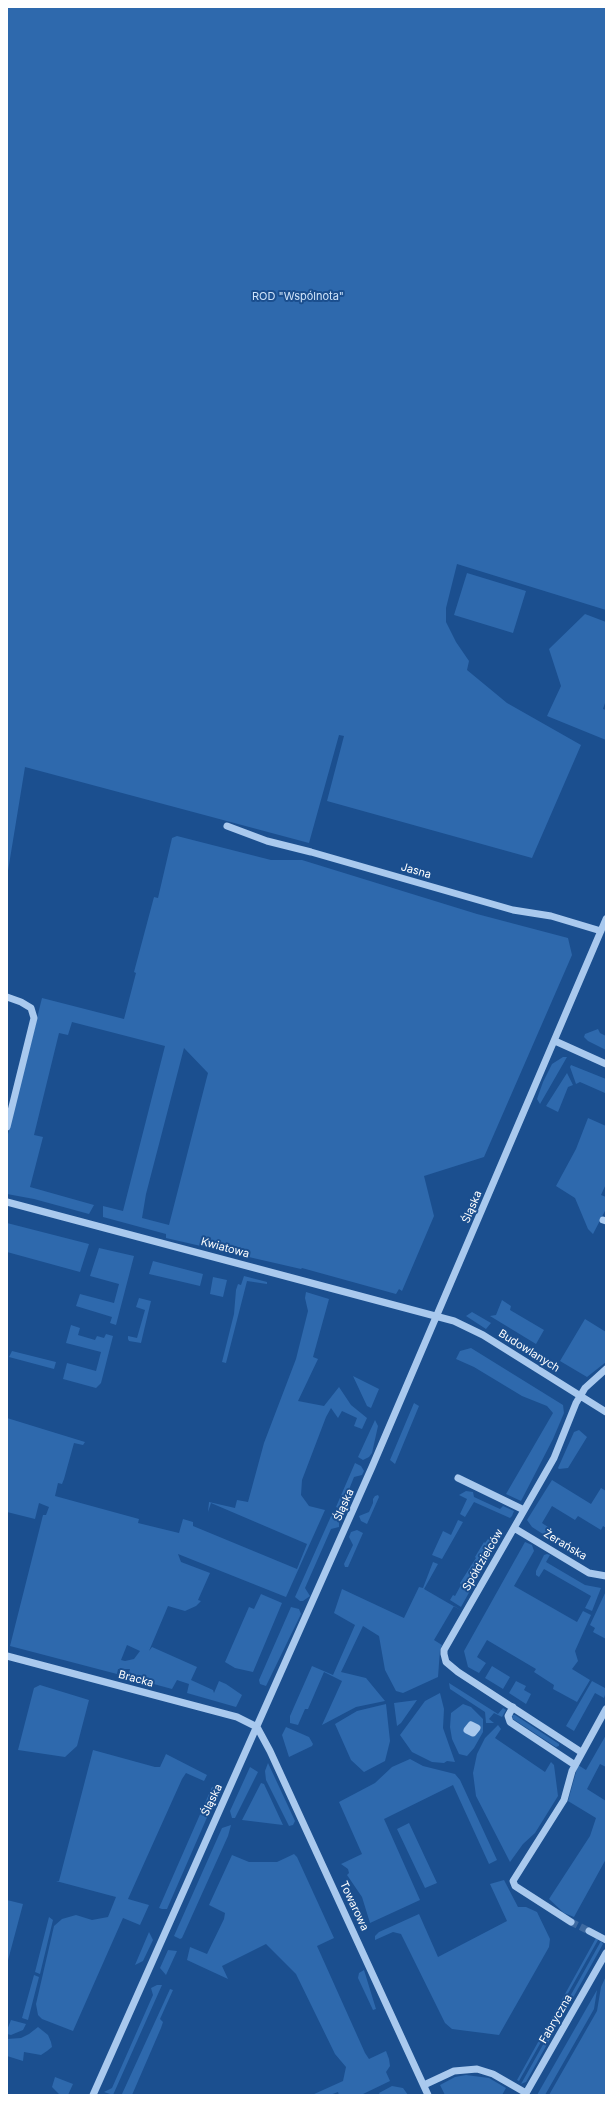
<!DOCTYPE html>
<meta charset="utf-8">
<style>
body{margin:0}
#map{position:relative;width:613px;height:2102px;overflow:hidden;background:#1b4f8f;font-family:Inter,sans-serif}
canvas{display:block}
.frame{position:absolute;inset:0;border:8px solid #fff;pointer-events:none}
</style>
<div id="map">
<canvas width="613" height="2102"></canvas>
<div class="frame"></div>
</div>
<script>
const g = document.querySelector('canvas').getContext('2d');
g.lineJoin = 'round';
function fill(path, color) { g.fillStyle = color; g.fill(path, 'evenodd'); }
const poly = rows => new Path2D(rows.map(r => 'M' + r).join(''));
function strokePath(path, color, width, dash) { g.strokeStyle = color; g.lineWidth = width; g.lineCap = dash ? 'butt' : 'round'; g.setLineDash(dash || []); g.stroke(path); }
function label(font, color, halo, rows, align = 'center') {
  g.font = font + ' Inter,sans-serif'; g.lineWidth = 4; g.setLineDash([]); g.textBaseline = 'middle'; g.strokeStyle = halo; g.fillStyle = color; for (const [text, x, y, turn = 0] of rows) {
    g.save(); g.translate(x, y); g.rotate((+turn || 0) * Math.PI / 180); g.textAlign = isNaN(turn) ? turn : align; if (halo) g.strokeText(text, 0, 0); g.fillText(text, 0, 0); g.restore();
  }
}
fill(poly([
 [7,7,606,7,606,610,457,564,446,608,446,622,456,642,469,661,467,670,507,703,581,745,532,858,327,801,344,736,339,735,309,843,25,767,7,877],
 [467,573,526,591,513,633,454,615],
 [585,614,606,622,606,700,603,709,606,710,606,740,547,716,561,686,549,649],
 [177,836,271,860,302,860,477,914,568,938,572,955,484,1157,424,1176,434,1216,402,1291,399,1289,396,1294,302,1268,301,1269,166,1238,166,1234,103,1217,103,1206,123,1211,165,1046,72,1022,68,1035,59,1033,34,1135,43,1137,30,1187,94,1205,89,1214,34,1199,7,1194,7,1138,42,998,124,1019,136,973,134,972,154,897,158,898,172,838],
 [184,1048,208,1073,169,1225,142,1218,146,1194],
 [598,1029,600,1033,606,1036,606,1050,588,1041,584,1037,585,1034],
 [563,1057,567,1057,540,1104,537,1099,543,1082,552,1064],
 [571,1065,606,1079,605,1093,580,1082,576,1084,570,1067],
 [567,1073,573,1085,568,1087,558,1112,546,1106],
 [588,1118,606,1126,606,1184,601,1195,606,1197,606,1209,593,1234,588,1229,575,1198,556,1186,576,1149],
 [7,1223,89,1244,80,1272,7,1252],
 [99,1248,134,1256,116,1325,110,1323,112,1317,76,1306,80,1294,114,1303,119,1284,90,1276],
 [153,1261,203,1274,200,1286,149,1274],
 [244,1276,267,1282,267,1284,247,1281,226,1363,222,1362,234,1314,236,1290,238,1284,241,1285],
 [213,1277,227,1280,223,1297,210,1294],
 [306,1292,329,1299,313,1357,318,1359,298,1401,324,1406,339,1387,351,1405,367,1418,362,1429,354,1426,357,1418,342,1411,338,1418,331,1408,326,1417,302,1480,301,1495,309,1506,325,1510,286,1597,178,1554,181,1562,210,1573,198,1600,201,1601,196,1606,185,1611,168,1606,149,1651,152,1647,197,1667,191,1680,213,1690,214,1693,219,1681,226,1684,242,1695,236,1707,187,1693,189,1684,177,1680,172,1689,128,1677,130,1669,118,1669,117,1674,10,1646,43,1515,46,1515,49,1507,39,1503,35,1519,7,1512,7,1418,85,1442,83,1445,74,1443,64,1479,62,1484,58,1483,55,1496,139,1519,138,1523,179,1533,183,1519,193,1522,193,1526,297,1569,307,1544,211,1503,208,1512,209,1502,235,1508,237,1500,248,1502,264,1443,296,1359,308,1311,305,1298],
 [127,1645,140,1651,134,1659,125,1661,121,1660],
 [139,1298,151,1301,141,1343,129,1341,128,1339,128,1336,137,1338,145,1310,136,1307],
 [502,1300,511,1306,510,1310,544,1330,536,1344,490,1316,496,1315],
 [472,1312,491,1323,486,1329,466,1316],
 [585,1319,606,1332,606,1362,587,1377,560,1361],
 [71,1325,80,1328,78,1335,95,1340,97,1336,104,1338,106,1334,113,1336,101,1383,96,1388,63,1379,67,1363,96,1371,101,1352,66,1343],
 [471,1348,563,1405,564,1413,553,1439,521,1501,506,1494,553,1413,547,1406,522,1396,474,1367,456,1359,460,1351],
 [12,1351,56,1362,54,1369,9,1357],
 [353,1376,379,1389,371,1408,367,1406],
 [414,1403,419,1406,395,1464,390,1460],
 [375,1420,378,1426,372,1453,369,1457,363,1460,358,1457],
 [579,1430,587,1437,568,1468,559,1469,558,1468,574,1432],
 [355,1463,361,1466,364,1471,362,1475,354,1477,346,1497,349,1504,348,1509,343,1510,336,1507],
 [552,1480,591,1504,601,1488,606,1491,606,1528,603,1526,601,1530,578,1516,575,1520,552,1506,542,1523,551,1529,546,1536,532,1527,527,1520],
 [466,1491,473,1492,474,1497,500,1509,503,1506,514,1511,512,1516,510,1518,474,1502,465,1517,460,1514,467,1499,459,1495],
 [378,1495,379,1497,367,1524,361,1521,359,1516,369,1512,373,1503,373,1499,375,1496],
 [332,1514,339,1519,339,1527,331,1529,305,1588,310,1596,303,1601,300,1601,295,1597],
 [458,1520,463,1522,442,1559,432,1555,443,1531,451,1535],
 [357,1530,363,1533,348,1567,345,1567,344,1564,353,1545,349,1537,351,1532],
 [488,1539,496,1544,461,1607,450,1600,453,1595,455,1596,461,1585,460,1583,476,1558,475,1557,484,1542,485,1543],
 [525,1542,532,1545,534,1551,514,1586,577,1622,583,1611,591,1615,575,1651,578,1661,572,1669,590,1680,577,1702,553,1689,554,1685,534,1672,536,1669,487,1640,477,1657,486,1663,479,1673,468,1667,464,1651],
 [547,1554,550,1555,546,1562,585,1585,601,1588,592,1611,585,1608,591,1596,544,1569,539,1577,536,1575,536,1571,544,1555],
 [433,1562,438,1564,424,1589,462,1611,454,1606,434,1640,442,1645,440,1650,438,1677,403,1693,396,1691,385,1670,379,1636,363,1626,341,1672,366,1678,385,1701,356,1707,322,1725,342,1681,324,1672,308,1709,305,1709,298,1725,290,1723,290,1716,312,1666,333,1675,355,1625,334,1613,342,1589,404,1618,419,1587,423,1588],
 [606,1591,606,1639,593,1632,595,1628,590,1625],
 [261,1594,282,1603,253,1672,235,1668,225,1662,249,1607,254,1609],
 [291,1607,299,1609,301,1614,266,1686,260,1684,259,1680],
 [492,1666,510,1677,503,1689,485,1678],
 [516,1681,526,1686,524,1690,531,1694,526,1704,509,1693],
 [592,1681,605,1688,605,1695,604,1698,595,1693,574,1731,566,1726],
 [449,1683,498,1714,503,1708,506,1710,502,1717,494,1713,489,1719,494,1723,486,1723,485,1712,450,1689],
 [40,1685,89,1700,77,1746,65,1757,18,1750,34,1688],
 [440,1693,444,1709,443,1728,455,1762,447,1761,444,1763,432,1762,412,1752,400,1735,425,1701],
 [417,1700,401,1723,397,1726,394,1703],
 [386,1704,390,1741,385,1761,364,1772,351,1760,335,1724,357,1711],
 [463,1704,471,1707,483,1719,483,1732,474,1748,467,1756,459,1754,452,1739,450,1727,451,1713],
 [512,1715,515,1715,559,1744,559,1746,556,1747,513,1719],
 [498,1725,501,1729,495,1738,545,1772,551,1762,554,1765,558,1796,535,1833,523,1844,510,1862,476,1796,473,1773,477,1754,485,1738],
 [286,1727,309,1737,313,1744,312,1746,289,1757,282,1735],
 [606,1735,606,1767,600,1764,587,1789,606,1801,606,1859,574,1917,564,1913,549,1899,590,1836,596,1818,568,1801,578,1765,586,1770],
 [93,1750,155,1767,160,1767,166,1754,207,1775,204,1781,186,1773,182,1779,128,1899,149,1905,140,1925,123,1918,73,2031,42,2019,38,2015,36,2004,54,1926,62,1919,76,1915,92,1920,108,1917,116,1897,56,1881,59,1881],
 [410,1759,423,1766,455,1774,460,1780,497,1860,489,1864,453,1785,384,1819,420,1900,370,1923,362,1897,347,1875,349,1873,348,1869,341,1864,362,1854,339,1802,375,1783,392,1767],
 [268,1763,295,1821,293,1825,289,1826,266,1780,265,1771],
 [250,1767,258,1772,235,1818,232,1818,230,1811],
 [261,1783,264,1784,283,1825,242,1820],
 [212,1787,219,1790,167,1909,162,1909,159,1908],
 [409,1823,437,1883,425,1888,397,1829],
 [231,1825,228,1836,182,1938,180,1939,174,1936,222,1828],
 [294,1854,297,1857,334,1938,317,1946,365,2053,369,2059,386,2051,389,2059,390,2066,386,2072,390,2081,361,2095,339,2095,338,2092,330,2095,312,2095,343,2081,346,2067,335,2054,296,1974,266,1944,222,1966,228,1979,187,1960,190,1947,207,1954,224,1919,225,1913,209,1905,232,1855,249,1862,277,1862],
 [504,1880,518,1907,526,1907,537,1912,550,1939,549,1947,499,2035,452,2029,445,2023,401,1934,393,1932,375,1940,375,1936,379,1932,419,1914,438,1957,507,1921,490,1884],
 [7,1900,23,1904,7,1964],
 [49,1917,53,1920,40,1974,35,1972],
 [149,1932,153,1940,143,1961,135,1965],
 [596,1938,598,1940,562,2004,560,2003],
 [601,1941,603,1944,526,2082,521,2084],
 [168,1950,177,1951,166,1975,160,1968],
 [364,1970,376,2009,373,2010,358,1978,359,1973],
 [34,1975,39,1977,28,2020,22,2018],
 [606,1976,606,2095,549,2095,597,2011,601,1987],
 [157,1985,162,1985,113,2095,104,2092,112,2088,153,1995,151,1988],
 [170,1989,173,1990,160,2019,163,2022,161,2028,132,2095,122,2094],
 [597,1990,594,2009,545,2095,537,2095],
 [557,2008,559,2010,519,2081,517,2080],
 [11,2020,26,2024,23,2030,11,2035,7,2034,7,2030],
 [38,2027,48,2035,51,2042,52,2047,47,2051,41,2055,24,2052,23,2061,7,2056,7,2039,21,2038,29,2034],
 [466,2075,489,2078,506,2088,502,2095,445,2095,440,2085,455,2077],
 [55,2077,73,2084,68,2095,59,2094,52,2087],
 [392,2086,403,2088,408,2095,380,2095,379,2093]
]), '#2e69ad');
strokePath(poly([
 [571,1922,589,1931]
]), '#3d69a0', 7, [7, 3.5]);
strokePath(poly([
 [227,826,267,841,311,852,513,910,551,916,601,931],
 [7,997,21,1002,31,1008,34,1018,7,1127],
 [555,1041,606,1064],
 [7,1202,454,1321,483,1335,606,1412],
 [603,1220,606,1221],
 [458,1478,524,1510],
 [514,1528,589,1573,606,1576],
 [7,1656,237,1717,257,1727],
 [513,1707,508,1716,510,1722,575,1765],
 [471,1725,477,1728,473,1733,467,1730,471,1725],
 [257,1727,270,1751,428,2095],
 [581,1752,458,1672,446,1662,444,1654,444,1650,554,1458,576,1403,585,1388,606,1369],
 [571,1922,515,1886,513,1881,564,1800,572,1771,606,1709],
 [589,1931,606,1940],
 [424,2085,454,2071,477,2069,493,2074,526,2093],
 [93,2095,372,1467,606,919],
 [525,2095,606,1953]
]), '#a9c9ee', 7);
label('11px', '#cfe3fa', '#1b4f8f', [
 ["ROD \"Wspólnota\"",298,297]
]);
label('11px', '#fff', '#1b4f8f', [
 ["Jasna",416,871,16],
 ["Śląska",472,1207,-67],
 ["Kwiatowa",225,1248,15],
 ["Budowlanych",529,1351,32],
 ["Śląska",344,1505,-66],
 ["Żerańska",565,1545,31],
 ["Spółdzielców",483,1560,-60],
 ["Bracka",136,1679,15],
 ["Śląska",212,1800,-64],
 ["Towarowa",354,1906,65],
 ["Fabryczna",556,2019,-60]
]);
</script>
